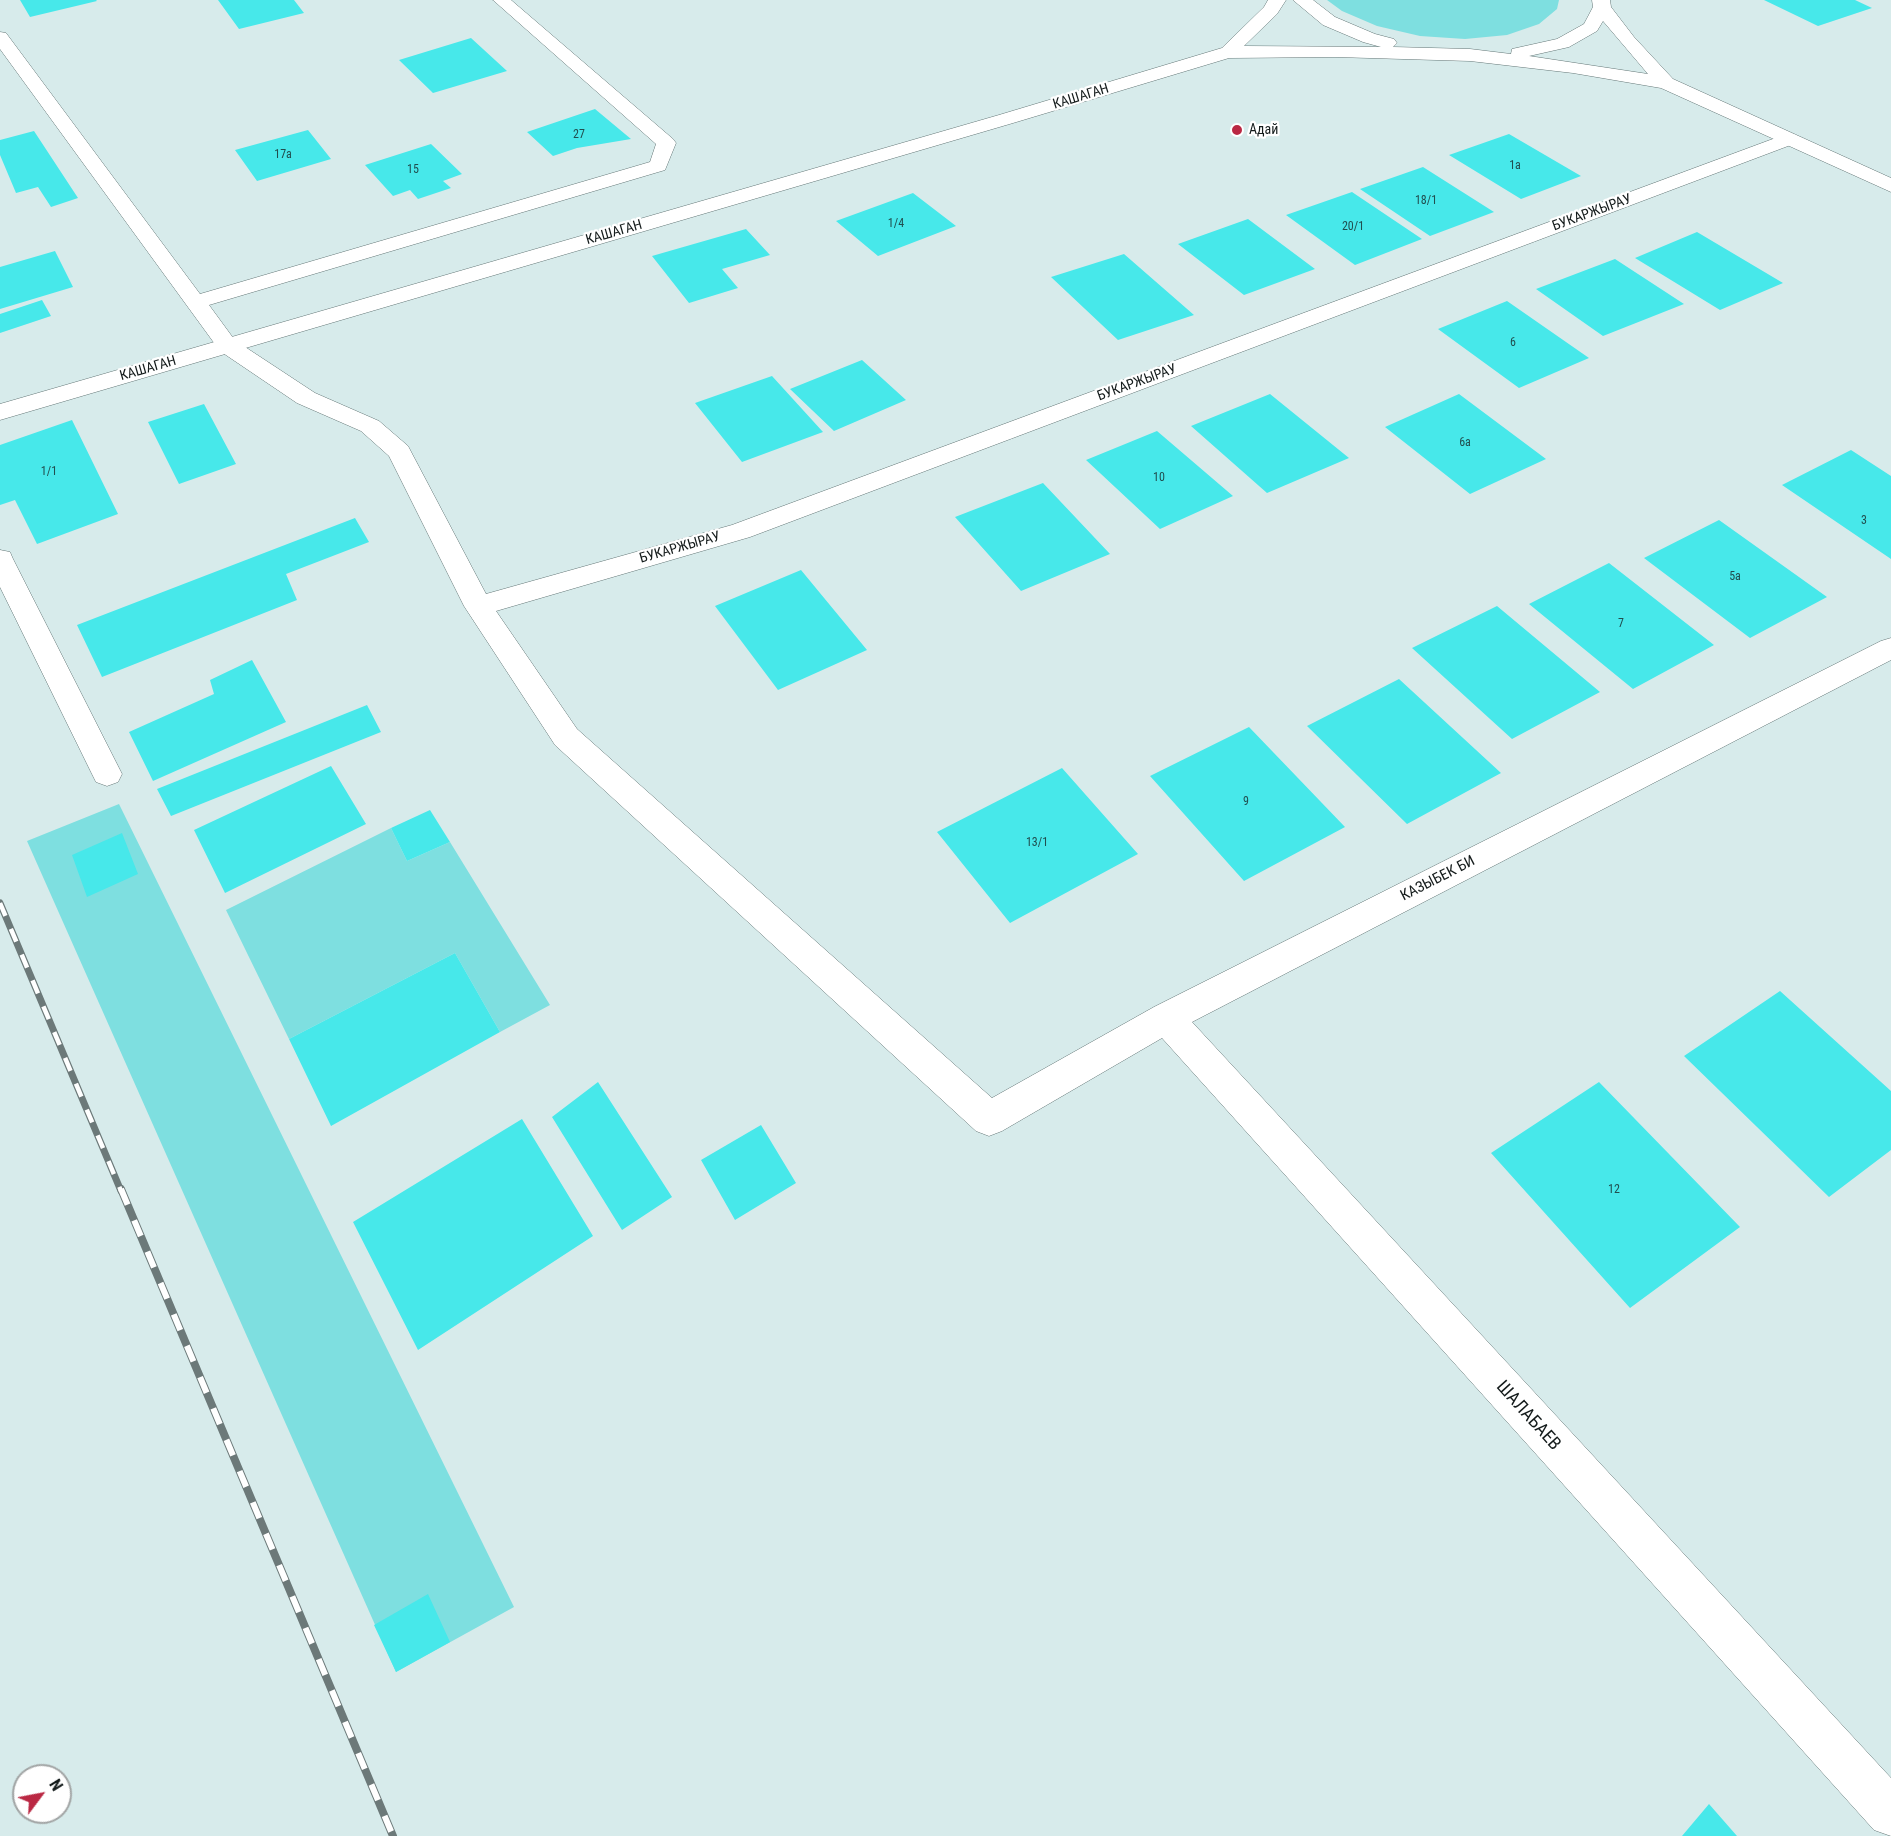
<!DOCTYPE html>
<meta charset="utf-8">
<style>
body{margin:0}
#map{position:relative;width:1891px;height:1836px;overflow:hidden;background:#d7ebeb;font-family:"Roboto Condensed",sans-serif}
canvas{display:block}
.north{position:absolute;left:12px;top:1764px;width:60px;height:60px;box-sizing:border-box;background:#fff;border:2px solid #a1a4a4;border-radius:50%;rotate:58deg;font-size:16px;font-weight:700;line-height:24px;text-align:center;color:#141b1b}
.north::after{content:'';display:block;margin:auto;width:21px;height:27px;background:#ba2843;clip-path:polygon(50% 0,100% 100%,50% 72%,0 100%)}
</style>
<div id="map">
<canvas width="1891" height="1836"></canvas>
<div class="north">N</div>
</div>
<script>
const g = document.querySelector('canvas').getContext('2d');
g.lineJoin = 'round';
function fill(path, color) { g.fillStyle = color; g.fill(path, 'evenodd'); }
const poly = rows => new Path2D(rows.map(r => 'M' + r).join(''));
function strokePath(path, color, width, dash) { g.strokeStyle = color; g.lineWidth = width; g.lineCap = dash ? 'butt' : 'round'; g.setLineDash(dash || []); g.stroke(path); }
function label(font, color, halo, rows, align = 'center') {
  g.font = font + ' "Roboto Condensed",sans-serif'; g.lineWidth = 4.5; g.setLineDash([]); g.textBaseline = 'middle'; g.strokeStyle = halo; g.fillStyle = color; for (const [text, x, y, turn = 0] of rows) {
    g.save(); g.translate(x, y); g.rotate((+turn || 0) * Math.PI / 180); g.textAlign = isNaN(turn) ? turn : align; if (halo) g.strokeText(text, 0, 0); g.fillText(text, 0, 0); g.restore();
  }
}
fill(poly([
 [1327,0,1559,0,1557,9,1539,24,1507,35,1465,39,1420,36,1377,26,1342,11],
 [119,804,514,1607,396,1672,27,841],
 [391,828,407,861,450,842,550,1005,500,1032,455,953,289,1039,226,910]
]), '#7edfe0');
fill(poly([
 [20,0,96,0,97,1,30,17],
 [218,0,294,0,304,13,239,29],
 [1764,0,1855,0,1872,8,1818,26],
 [471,38,507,71,433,93,399,60],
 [595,109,631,139,577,148,553,156,527,132],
 [308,130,331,159,257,181,235,150],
 [34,131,78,198,51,207,38,187,16,193,0,155,0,140],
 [1509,134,1581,176,1521,199,1449,155],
 [431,144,462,174,443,181,451,188,418,199,410,190,393,196,365,165],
 [1423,167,1494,212,1430,236,1360,189],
 [1352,192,1422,239,1355,265,1286,215],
 [913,193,956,226,878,256,836,221],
 [1248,219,1315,269,1244,295,1178,244],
 [746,229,770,255,722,269,738,288,689,303,652,256],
 [1697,232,1783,283,1720,310,1635,258],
 [55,251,73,287,0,309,0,267],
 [1124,254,1194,315,1118,340,1051,277],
 [1615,259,1684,304,1603,336,1536,289],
 [42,300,51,316,0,333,0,314],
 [1507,301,1589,358,1519,388,1438,329],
 [862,360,906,400,834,431,790,389],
 [772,376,823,432,742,462,695,403],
 [1270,394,1349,458,1267,493,1191,426],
 [1459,394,1546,459,1470,494,1385,427],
 [204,404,236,464,179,484,148,422],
 [72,420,118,514,37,544,15,500,0,505,0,445],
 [1157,431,1233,496,1160,529,1086,460],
 [1851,450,1891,476,1891,559,1782,485],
 [1043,483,1110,554,1021,591,955,517],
 [355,518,369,542,286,574,297,600,102,677,77,625],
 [1719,520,1827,597,1750,638,1644,558],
 [1609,563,1714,645,1633,689,1529,604],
 [801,570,867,650,778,690,715,606],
 [1497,606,1600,692,1512,739,1412,648],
 [252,660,286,722,153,781,129,732,214,694,210,680],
 [1399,679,1501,773,1407,824,1307,726],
 [367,705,381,732,171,816,157,789],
 [1249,727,1345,827,1244,881,1150,776],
 [331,766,366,824,225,893,194,830],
 [1062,768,1138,854,1010,923,937,832],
 [430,810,450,842,407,861,391,828],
 [122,833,138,874,87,897,72,855],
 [455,953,500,1032,331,1126,289,1039],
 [1780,991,1891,1091,1891,1150,1829,1197,1684,1056],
 [598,1082,672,1197,622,1230,552,1117],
 [1599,1082,1740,1227,1630,1308,1491,1153],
 [522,1119,593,1236,418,1350,353,1222],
 [761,1125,796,1183,735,1220,701,1160],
 [428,1594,450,1642,396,1672,374,1625],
 [1709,1804,1737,1836,1682,1836]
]), '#47e8ea');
const service = poly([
 [493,0,511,0,673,139,676,143,665,170,209,305,239,346,236,351,228,353,220,351,0,49,0,32,6,33,200,294,650,162,656,144,493,0]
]);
const minor = poly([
 [1789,133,1796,135,1799,139,1796,143,750,537,496,611,577,729,992,1098,1154,1007,1881,641,1891,638,1891,660,1192,1022,1891,1778,1891,1836,1874,1830,1162,1038,1002,1131,989,1136,976,1131,555,745,464,606,389,456,361,431,297,403,220,351,216,346,220,341,228,339,236,341,315,393,379,421,408,446,486,594,732,525,1789,133],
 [0,550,10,552,13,559,122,774,118,782,107,786,96,782,92,774,0,587,0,550]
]);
const tertiary = poly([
 [1268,0,1286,0,1277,14,1244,46,1381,47,1363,42,1323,25,1293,0,1313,0,1335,17,1375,34,1394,39,1397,43,1393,47,1470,49,1511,54,1512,49,1557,39,1584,24,1593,7,1592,0,1610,0,1611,7,1634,37,1673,79,1891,178,1891,192,1661,88,1573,73,1470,61,1336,57,1229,58,1013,123,0,420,0,404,999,115,1222,48,1264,7,1268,0],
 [1603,21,1648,74,1529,56,1569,47,1597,31,1603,21]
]);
strokePath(service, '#647777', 1);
strokePath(minor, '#647777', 1);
strokePath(tertiary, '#647777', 1);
fill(service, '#fff');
fill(minor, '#fff');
fill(tertiary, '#fff');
const railFar1 = poly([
 [0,903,121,1191]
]);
const rail = poly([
 [121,1189,393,1836]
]);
strokePath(railFar1, '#6c7979', 7);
strokePath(rail, '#6c7979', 8);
strokePath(railFar1, '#fff', 4.5, [14]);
strokePath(rail, '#fff', 6, [17]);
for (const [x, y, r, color] of [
 [1237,130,6,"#ba2843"]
]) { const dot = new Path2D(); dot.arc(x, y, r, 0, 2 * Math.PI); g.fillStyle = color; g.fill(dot); strokePath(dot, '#fff', 2); }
label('12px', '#214e4f', null, [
 ["27",579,135],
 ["17а",283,155],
 ["1а",1515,166],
 ["15",413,170],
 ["18/1",1426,201],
 ["1/4",896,224],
 ["20/1",1353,227],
 ["6",1513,343],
 ["6а",1465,443],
 ["1/1",49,472],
 ["10",1159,478],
 ["3",1864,521],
 ["5а",1735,577],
 ["7",1621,624],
 ["9",1246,802],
 ["13/1",1037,843],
 ["12",1614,1190]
]);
label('14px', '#141b1b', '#fff', [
 ["КАШАГАН",1081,97,-17],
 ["БУКАРЖЫРАУ",1592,213,-20],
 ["КАШАГАН",614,233,-16],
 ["КАШАГАН",148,369,-16],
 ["БУКАРЖЫРАУ",1137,383,-20],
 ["БУКАРЖЫРАУ",680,548,-16]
]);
label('14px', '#141b1b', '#fff', [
 ["Адай",1249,130]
], 'left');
label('15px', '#141b1b', '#fff', [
 ["КАЗЫБЕК БИ",1438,879,-27]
]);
label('18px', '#141b1b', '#fff', [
 ["ШАЛАБАЕВ",1528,1416,48]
]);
</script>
